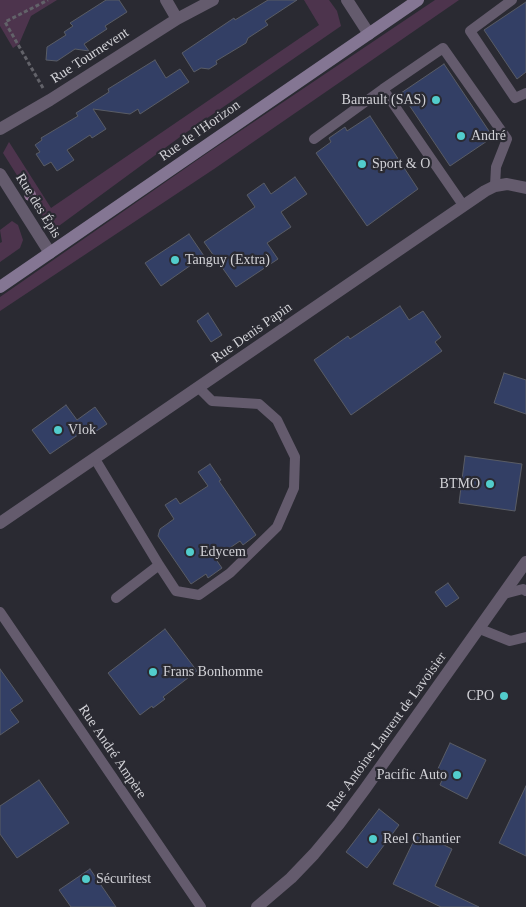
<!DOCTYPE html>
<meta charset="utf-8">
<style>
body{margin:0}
canvas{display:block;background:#2a2a32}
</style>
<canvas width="526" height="907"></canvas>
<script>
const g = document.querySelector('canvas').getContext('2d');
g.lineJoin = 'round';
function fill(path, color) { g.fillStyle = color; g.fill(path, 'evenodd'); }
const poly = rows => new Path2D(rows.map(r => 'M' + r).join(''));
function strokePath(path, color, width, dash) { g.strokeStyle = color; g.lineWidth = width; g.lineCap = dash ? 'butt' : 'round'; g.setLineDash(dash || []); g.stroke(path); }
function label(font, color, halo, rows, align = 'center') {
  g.font = font + ' "Times New Roman",serif'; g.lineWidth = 4.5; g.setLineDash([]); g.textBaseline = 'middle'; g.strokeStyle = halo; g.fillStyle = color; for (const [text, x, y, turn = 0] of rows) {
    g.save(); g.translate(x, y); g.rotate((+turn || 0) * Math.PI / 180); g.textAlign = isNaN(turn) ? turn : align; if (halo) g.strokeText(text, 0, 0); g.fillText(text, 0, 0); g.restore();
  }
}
fill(poly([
 [0,0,57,0,31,16,19,44,13,48,0,26],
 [304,0,329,0,337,11,341,26,184,134,52,231,3,153,9,142,51,208,319,25],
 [435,0,459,0,214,169,0,311,0,297,203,156],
 [12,221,18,225,23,240,20,248,0,262,0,243,2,242,0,230]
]), '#4d344d');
const building = poly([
 [106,0,119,0,127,12,105,26,107,29,84,44,89,51,75,49,57,61,46,60,47,47,66,35,64,32,73,26,70,23,106,0],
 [268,0,297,0,265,21,268,25,248,38,246,43,216,61,217,64,209,69,201,68,194,72,182,53,234,18,235,20,268,0],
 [526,2,526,72,517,79,484,30,526,2],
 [155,60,166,78,180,69,189,82,140,114,138,109,130,114,93,109,106,129,92,138,90,135,67,150,74,160,57,171,51,162,44,166,36,154,40,152,35,145,42,140,41,138,78,116,76,113,109,92,108,89,155,60],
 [444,64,493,137,450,166,401,93,444,64],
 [370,116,418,189,367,226,316,153,331,142,329,138,345,127,347,131,370,116],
 [295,177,307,194,281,212,291,227,267,243,278,259,236,287,204,242,255,207,247,195,264,183,271,194,295,177],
 [189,234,204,256,161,286,145,263,189,234],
 [400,306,409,320,423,311,441,337,435,342,442,351,351,415,314,360,348,336,350,339,400,306],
 [208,313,222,335,211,342,197,321,208,313],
 [504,373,526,380,526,414,494,403,504,373],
 [66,405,77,420,95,407,107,424,95,432,91,426,50,454,32,430,66,405],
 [465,456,522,464,515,511,459,503,465,456],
 [210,464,221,480,219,481,256,535,243,545,240,541,215,558,222,568,208,578,206,574,191,584,158,536,160,529,174,519,165,505,176,498,180,504,208,486,198,472,210,464],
 [448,583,459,598,446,607,435,592,448,583],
 [165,629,197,671,163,697,165,699,153,708,152,706,140,715,108,673,165,629],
 [0,669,23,701,10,710,19,722,0,735,0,669],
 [450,743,486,760,467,799,440,785,442,780,435,775,450,743],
 [39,780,69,823,17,858,0,834,0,806,39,780],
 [526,786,526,856,499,843,526,786],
 [379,809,399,825,367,868,346,852,379,809],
 [418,832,452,849,435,886,479,907,441,907,393,884,418,832],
 [90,869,116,907,71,907,59,890,90,869]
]);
fill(building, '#333f65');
strokePath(building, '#595c65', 1);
strokePath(poly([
 [43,88,5,22,48,0]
]), '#626269', 3, [4, 2.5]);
strokePath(poly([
 [512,0,470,31,515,98,526,93],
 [383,89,443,48,507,139,496,167,495,186],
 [314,139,383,89,463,205],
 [95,459,159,565,176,591,199,595,230,573,277,527,294,488,295,457,277,420,259,404,212,401,199,388],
 [504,594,523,589,526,591],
 [116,598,159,565],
 [0,612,201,907],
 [480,629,510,641,526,637]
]), '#645b6d', 10);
strokePath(poly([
 [347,0,369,34],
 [177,19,213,0],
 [0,129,50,100,177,19,166,0],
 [0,174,50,253],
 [0,523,485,191,495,186,507,184,526,188],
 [257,907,291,878,314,854,339,824,365,789,526,562]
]), '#645b6d', 12);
strokePath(poly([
 [0,287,418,0]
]), '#847693', 12);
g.fillStyle = '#937497';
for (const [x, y] of [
 [30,195]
]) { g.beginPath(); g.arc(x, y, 6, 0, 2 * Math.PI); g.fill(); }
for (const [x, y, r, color] of [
 [436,100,5,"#52cdcc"],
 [461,136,5,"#52cdcc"],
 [362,164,5,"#52cdcc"],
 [175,260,5,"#52cdcc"],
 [58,430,5,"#52cdcc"],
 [490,484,5,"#52cdcc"],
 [190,552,5,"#52cdcc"],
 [153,672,5,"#52cdcc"],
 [504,696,5,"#52cdcc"],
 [457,775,5,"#52cdcc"],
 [373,839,5,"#52cdcc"],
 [86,879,5,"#52cdcc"]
]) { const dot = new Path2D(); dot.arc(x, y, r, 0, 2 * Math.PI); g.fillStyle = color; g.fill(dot); strokePath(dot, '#2a2a32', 2); }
label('14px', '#d1d1d6', '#2a2a32', [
 ["Rue Tournevent",90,56,-33],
 ["Rue de l'Horizon",200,131,-35],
 ["Rue des Épis",38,206,58],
 ["Rue Denis Papin",252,333,-35],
 ["Rue Antoine-Laurent de Lavoisier",387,732,-54],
 ["Rue André Ampère",112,752,56]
]);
label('14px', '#d1d1d6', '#2a2a32', [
 ["Barrault (SAS)",426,100,"right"],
 ["André",471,136],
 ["Sport & O",372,164],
 ["Tanguy (Extra)",185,260],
 ["Vlok",68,430],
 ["BTMO",480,484,"right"],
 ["Edycem",200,552],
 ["Frans Bonhomme",163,672],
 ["CPO",494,696,"right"],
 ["Pacific Auto",447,775,"right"],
 ["Reel Chantier",383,839],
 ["Sécuritest",96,879]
], 'left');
</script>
